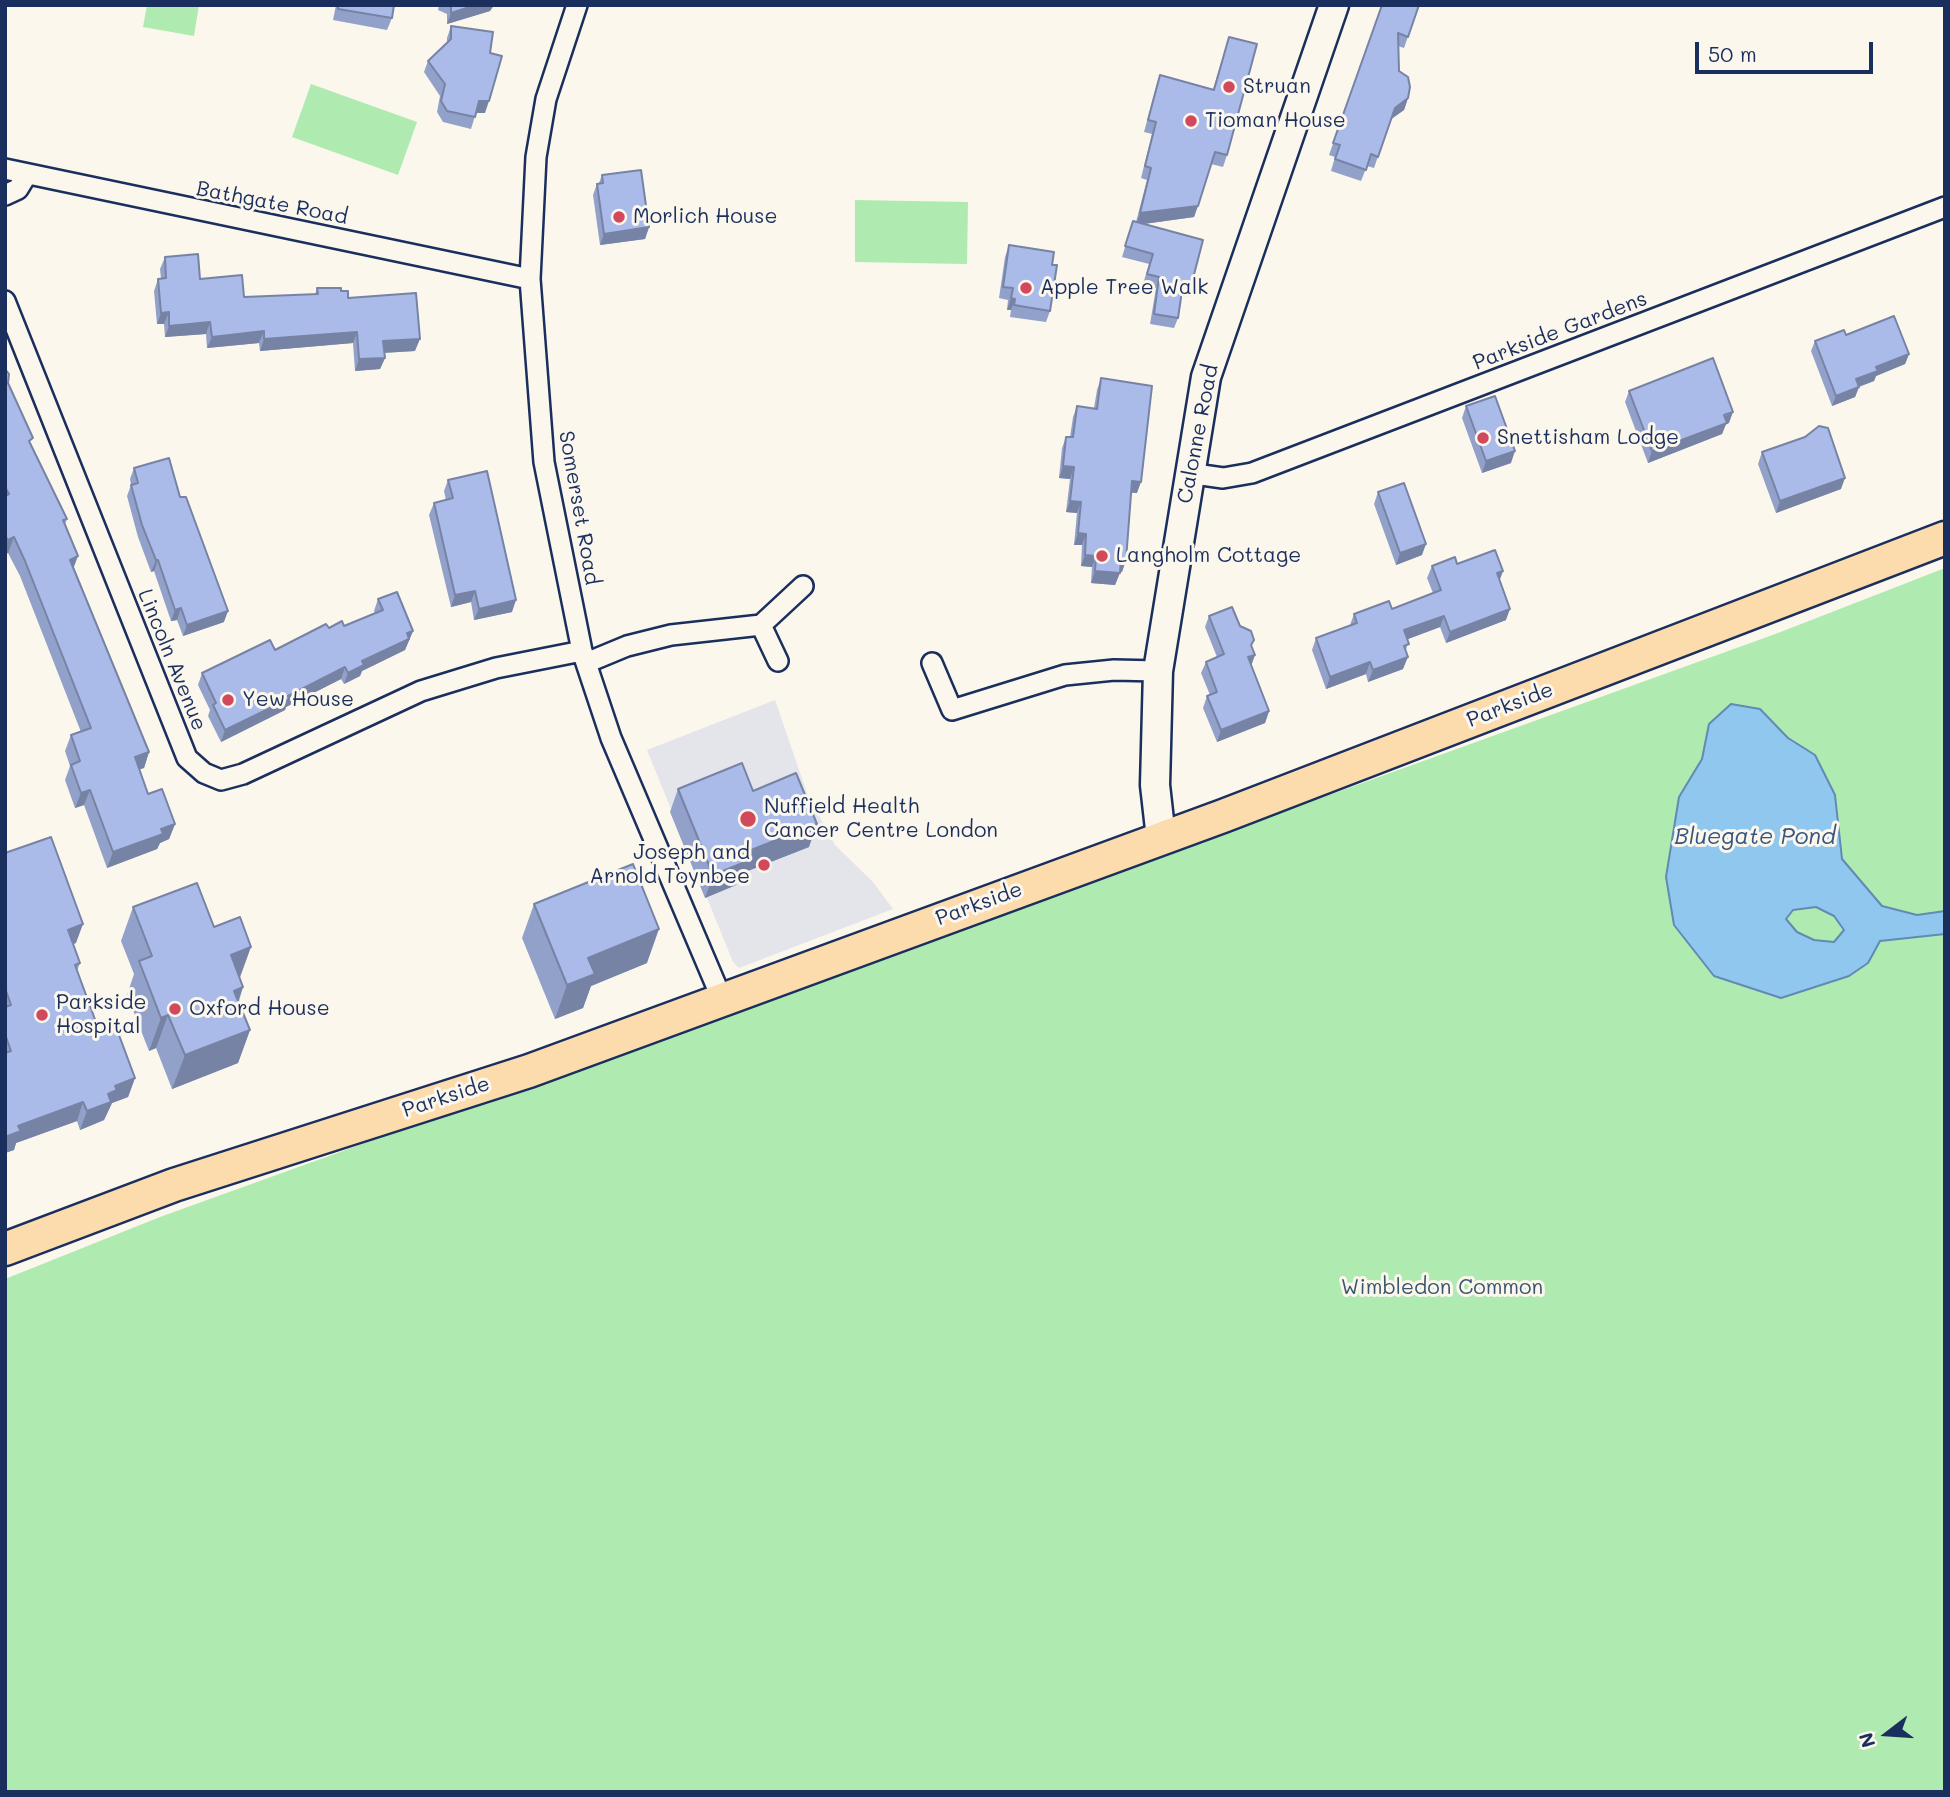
<!DOCTYPE html>
<style>
body{margin:0}
#map{position:relative;width:1950px;height:1797px;overflow:hidden;background:#fbf7ec;font-family:Mali,sans-serif}
canvas{display:block}
.frame{position:absolute;inset:0;border:7px solid #1b2f5e;pointer-events:none}
.north{position:absolute;left:1852px;top:1699px;width:70px;height:70px;-webkit-text-stroke:5px #fbf7ec;paint-order:stroke;rotate:253deg;font-size:19px;font-weight:700;line-height:28px;text-align:center;color:#1b2f5e}
.north::after{content:'';display:block;margin:auto;width:24px;height:32px;background:#1b2f5e;clip-path:polygon(50% 0,100% 100%,50% 72%,0 100%)}
.scale{position:absolute;left:1695px;top:42px;width:178px;height:32px;box-sizing:border-box;border:4px solid #1b2f5e;border-top:0;padding-left:9px;font-size:21px;line-height:24px;white-space:nowrap;color:#1b2f5e;-webkit-text-stroke:5px #fbf7ec;paint-order:stroke}
</style>
<div id="map">
<canvas width="1950" height="1797"></canvas>
<div class="frame"></div>
<div class="north">N</div>
<div class="scale">50 m</div>
</div>
<script>
const g = document.querySelector('canvas').getContext('2d');
g.lineJoin = 'round';
function fill(path, color) { g.fillStyle = color; g.fill(path, 'evenodd'); }
const poly = rows => new Path2D(rows.map(r => 'M' + r).join(''));
function strokePath(path, color, width, dash) { g.strokeStyle = color; g.lineWidth = width; g.lineCap = dash ? 'butt' : 'round'; g.setLineDash(dash || []); g.stroke(path); }
function label(font, color, halo, rows, align = 'center') {
  g.font = font + ' Mali,sans-serif'; g.lineWidth = 6; g.setLineDash([]); g.textBaseline = 'middle'; g.strokeStyle = halo; g.fillStyle = color; for (const [text, x, y, turn = 0] of rows) {
    g.save(); g.translate(x, y); g.rotate((+turn || 0) * Math.PI / 180); g.textAlign = isNaN(turn) ? turn : align; if (halo) g.strokeText(text, 0, 0); g.fillText(text, 0, 0); g.restore();
  }
}
fill(poly([
 [775,700,807,793,835,845,873,882,893,909,739,968,733,962,647,750]
]), '#e3e5eb');
fill(poly([
 [147,5,199,5,194,36,143,27],
 [311,84,417,122,398,175,292,137],
 [855,200,968,202,967,264,855,262],
 [1945,568,1945,1792,5,1792,5,1279,160,1217,1778,633]
]), '#afebb1');
const water = poly([
 [1731,704,1760,709,1788,738,1815,755,1835,795,1842,859,1882,906,1917,915,1945,911,1945,934,1880,941,1868,963,1849,976,1781,998,1714,976,1674,925,1666,877,1679,797,1702,759,1709,724,1731,704],
 [1816,907,1834,916,1844,930,1834,942,1814,940,1797,932,1786,919,1793,910,1816,907]
]);
fill(water, '#90c7ee');
strokePath(water, '#618ab4', 2);
const street = poly([
 [577,5,546,99,536,157,530,279,544,462,582,651,611,738,721,997],
 [5,169,530,279],
 [5,195,18,189,26,176],
 [5,301,187,758,204,773,221,780,243,774,421,691,496,668,582,651],
 [1188,473,1223,478,1252,473,1945,207],
 [761,625,803,586],
 [586,663,627,646,671,635,761,625,778,661],
 [932,663,952,710,1065,675,1114,670,1158,671]
]);
const secondary = poly([
 [1161,838,1155,785,1158,671,1206,377,1334,5]
]);
const primary = poly([
 [5,1249,174,1185,529,1071,1223,816,1945,538]
]);
strokePath(street, '#1b2f5e', 24);
strokePath(secondary, '#1b2f5e', 33);
strokePath(primary, '#1b2f5e', 37);
strokePath(street, '#fbf7ec', 19);
strokePath(secondary, '#fbf7ec', 28);
strokePath(primary, '#fcdcac', 32);
fill(poly([
 [336,5,394,5,392,18,387,30,333,20],
 [439,5,494,5,490,11,447,24,447,14,438,10],
 [1382,5,1419,5,1404,48,1398,46,1399,71,1408,98,1404,110,1391,119,1374,168,1367,166,1361,181,1331,171,1335,157,1329,155],
 [451,26,485,113,476,113,471,129,443,122,437,112,440,96,424,72,428,61,447,43,447,38],
 [1229,37,1227,155,1223,167,1211,164,1194,217,1144,224,1191,286,1187,297,1181,295,1178,318,1174,328,1150,324,1156,288,1143,284,1149,264,1122,257,1133,221,1136,222,1147,180,1141,178,1152,134,1144,132,1156,87,1160,75,1213,89],
 [602,175,649,227,645,239,600,245,593,195,597,184,599,183],
 [1009,245,1052,265,1050,311,1046,322,1010,317,1011,310,1007,310,1008,300,999,298,1005,257],
 [165,257,200,279,244,297,315,294,317,288,341,291,348,298,415,351,384,353,385,358,380,369,355,371,353,343,260,351,259,343,207,348,206,334,165,337,164,324,157,324,154,291,158,279,161,279,160,269],
 [1846,335,1909,354,1905,364,1876,376,1874,381,1859,387,1855,397,1832,406,1811,351,1815,341],
 [5,369,8,383,31,445,67,519,65,524,74,568,149,752,144,768,139,769,148,794,175,824,169,839,160,843,157,849,107,868,84,805,75,808,65,780,70,766,65,751,71,735,81,732,20,576,8,553,5,554],
 [1101,378,1137,493,1131,493,1126,560,1122,572,1120,572,1115,585,1091,583,1092,567,1081,566,1082,545,1074,545,1077,513,1066,512,1070,479,1059,478,1062,448,1066,437,1070,437,1073,417,1077,406,1094,408,1097,390],
 [1629,391,1729,423,1726,424,1722,434,1648,463,1625,402],
 [1466,406,1511,463,1482,473,1462,418],
 [1762,452,1841,489,1776,513,1758,464],
 [134,468,180,497,224,622,183,636,177,620,171,621,154,571,151,572,138,537,127,496,131,485,130,479],
 [448,480,512,612,474,620,471,602,451,607,429,515,434,503,446,500,444,491],
 [1378,492,1422,555,1396,565,1374,504],
 [1457,564,1503,571,1499,580,1506,620,1446,643,1440,627,1408,639,1403,669,1368,682,1366,674,1326,689,1312,650,1316,638,1350,625,1354,614,1392,609,1433,593,1427,578,1432,566],
 [378,599,413,631,405,650,362,671,360,676,344,684,341,679,286,707,285,710,221,742,208,716,210,710,198,685,202,673,275,650,329,628,344,626,375,613,374,611],
 [1209,616,1240,626,1255,655,1251,665,1269,711,1265,723,1217,742,1203,708,1207,696,1210,695,1201,673,1206,662,1217,657,1205,627],
 [678,789,753,791,809,847,740,874,736,885,705,898,670,812],
 [5,853,76,943,73,944,80,963,77,971,100,1033,135,1078,128,1097,112,1103,104,1120,80,1130,77,1121,16,1143,14,1150,5,1153],
 [534,904,647,963,591,986,583,1008,555,1019,522,938],
 [133,907,214,927,243,987,239,1001,250,1030,238,1063,172,1089,156,1048,149,1051,127,995,134,974,121,941]
]), '#92a1c9');
fill(poly([
 [476,5,494,5,490,11,447,24,451,13],
 [1408,98,1404,110,1390,120,1395,108],
 [479,101,489,101,485,113,475,113],
 [1198,206,1194,217,1136,225,1140,213],
 [649,227,645,239,600,245,604,234],
 [1011,298,1015,299,1011,310,1007,310],
 [169,312,164,324,157,324,161,313],
 [210,322,206,334,165,337,169,326],
 [264,331,259,343,207,348,212,337],
 [357,332,353,343,260,351,264,339],
 [420,339,415,351,379,353,383,341],
 [1909,354,1905,364,1876,376,1874,381,1852,389,1856,379,1876,367],
 [385,358,380,369,355,371,359,359],
 [1859,387,1855,397,1832,406,1836,396],
 [1733,412,1729,423,1726,424,1722,434,1648,463,1652,451],
 [1515,451,1511,463,1482,473,1486,461],
 [1063,466,1074,467,1070,479,1059,478],
 [1845,478,1841,489,1776,513,1780,501],
 [1132,481,1141,482,1137,493,1128,492],
 [1070,501,1081,502,1077,513,1066,512],
 [1078,533,1086,534,1082,545,1074,545],
 [14,537,8,553,5,554,5,548,8,540],
 [1426,544,1422,555,1396,565,1400,553],
 [1085,555,1096,556,1092,567,1081,566],
 [78,556,72,572,70,560],
 [156,560,158,560,154,571,151,572],
 [1121,560,1126,560,1122,572,1117,572],
 [1095,571,1120,573,1115,585,1091,583],
 [1503,571,1499,582,1497,573],
 [475,591,471,602,451,607,455,595],
 [516,600,512,612,474,620,479,609],
 [181,608,177,620,171,621,175,610],
 [1510,609,1506,620,1446,643,1450,632],
 [228,611,224,622,183,636,187,625],
 [1444,616,1440,627,1400,642,1404,630],
 [413,631,405,650,362,671,360,676,344,684,348,673,362,661,407,633],
 [1255,655,1251,666,1248,657],
 [1408,657,1403,669,1368,682,1373,670],
 [1370,662,1366,674,1326,689,1330,677],
 [345,667,341,679,286,707,285,710,221,742,225,730,288,696],
 [1269,711,1265,723,1217,742,1221,730],
 [149,752,144,768,129,773,135,757],
 [90,790,84,805,75,808,81,793],
 [175,824,169,839,160,843,157,849,107,868,113,852,161,829],
 [817,824,809,847,740,874,736,885,705,898,713,875,741,854],
 [83,924,76,943,61,948,68,930],
 [659,929,647,963,591,986,583,1008,555,1019,567,985,588,958],
 [251,947,239,980,231,955],
 [243,987,231,1021,234,991],
 [168,1015,156,1048,149,1051,161,1018],
 [250,1030,238,1063,172,1089,185,1055],
 [135,1078,128,1097,112,1103,104,1120,80,1130,87,1111,108,1094,115,1086],
 [83,1102,77,1121,16,1143,14,1150,5,1153,5,1137,18,1126]
]), '#7783a4');
const building = poly([
 [338,5,394,5,392,18,338,9,338,5],
 [451,5,476,5,451,13,451,5],
 [1382,5,1419,5,1408,37,1398,33,1399,71,1408,77,1410,87,1408,98,1395,108,1378,157,1371,154,1366,170,1335,159,1340,145,1333,143,1382,5],
 [451,26,493,32,490,53,502,56,489,101,479,101,475,117,447,111,441,101,445,84,428,61,451,39,451,26],
 [1229,37,1257,44,1227,155,1215,152,1198,206,1140,213,1151,168,1145,166,1156,122,1148,120,1160,75,1214,90,1229,37],
 [641,170,649,227,604,234,597,184,603,183,602,175,641,170],
 [1133,221,1203,240,1191,286,1183,284,1178,318,1154,314,1159,277,1147,274,1153,254,1125,246,1133,221],
 [1009,245,1054,252,1052,265,1057,265,1050,311,1014,305,1015,299,1011,298,1013,288,1003,287,1009,245],
 [198,254,200,279,242,275,244,297,318,294,317,288,341,288,341,291,348,291,348,298,416,293,420,339,383,341,385,358,359,359,357,332,264,339,264,331,212,337,210,322,169,326,169,312,161,313,158,279,166,278,165,257,198,254],
 [1894,316,1909,354,1876,367,1878,371,1856,379,1859,387,1836,396,1815,341,1844,330,1846,335,1894,316],
 [1713,358,1733,412,1724,415,1727,423,1652,451,1629,391,1713,358],
 [5,369,9,374,8,383,33,438,29,441,67,519,63,520,78,556,70,560,149,752,135,757,148,794,162,789,175,824,161,829,163,834,113,852,90,790,81,793,71,765,80,761,71,735,91,728,25,561,14,537,8,540,5,536,5,496,9,494,5,487,5,369],
 [1101,378,1152,386,1141,482,1132,481,1126,560,1121,560,1120,573,1095,571,1096,556,1085,555,1086,534,1078,533,1081,502,1070,501,1074,467,1063,466,1066,437,1073,437,1077,406,1097,409,1101,378],
 [1495,396,1515,451,1486,461,1466,406,1495,396],
 [1819,426,1828,428,1845,478,1780,501,1762,452,1805,437,1819,426],
 [169,458,180,497,186,497,228,611,187,625,181,608,175,610,158,560,156,560,142,525,131,485,138,483,134,468,169,458],
 [487,471,516,600,479,609,475,591,455,595,434,503,453,498,448,480,487,471],
 [1404,483,1426,544,1400,553,1378,492,1404,483],
 [1495,550,1503,571,1497,573,1510,609,1450,632,1444,616,1404,630,1409,644,1404,646,1408,657,1373,670,1370,662,1330,677,1316,638,1357,623,1354,614,1389,601,1392,609,1441,590,1432,566,1455,557,1457,564,1495,550],
 [397,592,413,631,407,633,409,639,362,661,364,665,348,673,345,667,288,696,289,699,225,730,213,705,216,703,202,673,270,640,275,650,326,624,329,628,342,621,344,626,383,610,378,599,397,592],
 [1232,607,1240,626,1251,631,1254,640,1251,645,1255,655,1248,657,1269,711,1221,730,1207,696,1217,692,1206,662,1224,654,1209,616,1232,607],
 [742,763,753,791,796,773,817,824,741,854,745,862,713,875,678,789,742,763],
 [51,837,83,924,68,930,80,963,75,965,100,1033,116,1027,135,1078,115,1086,117,1090,108,1094,111,1102,87,1111,83,1102,18,1126,21,1131,5,1137,5,1053,11,1051,5,1034,5,1007,11,1005,5,988,5,853,51,837],
 [633,864,659,929,588,958,595,974,567,985,534,904,633,864],
 [197,883,214,927,240,917,251,947,231,955,243,987,234,991,250,1030,185,1055,168,1015,161,1018,139,961,152,956,133,907,197,883]
]);
fill(building, '#aabbea');
strokePath(building, '#7783a4', 2);
for (const [x, y, r, color] of [
 [1229,87,7,"#d1495b"],
 [1191,121,7,"#d1495b"],
 [619,217,7,"#d1495b"],
 [1026,288,7,"#d1495b"],
 [1483,438,7,"#d1495b"],
 [1102,556,7,"#d1495b"],
 [228,700,7,"#d1495b"],
 [748,819,9,"#d1495b"],
 [764,865,7,"#d1495b"],
 [175,1009,7,"#d1495b"],
 [42,1015,7,"#d1495b"]
]) { const dot = new Path2D(); dot.arc(x, y, r, 0, 2 * Math.PI); g.fillStyle = color; g.fill(dot); strokePath(dot, '#fbf7ec', 2.5); }
label('21px', '#1b2f5e', '#fbf7ec', [
 ["Struan",1243,87],
 ["Tioman House",1205,121],
 ["Morlich House",633,217],
 ["Apple Tree Walk",1040,288],
 ["Snettisham Lodge",1497,438],
 ["Langholm Cottage",1116,556],
 ["Yew House",242,700],
 ["Nuffield Health",764,807],
 ["Cancer Centre London",764,831],
 ["Joseph and",750,853,"right"],
 ["Arnold Toynbee",750,877,"right"],
 ["Parkside",56,1003],
 ["Hospital",56,1027],
 ["Oxford House",189,1009]
], 'left');
label('21px', '#1b2f5e', '#fbf7ec', [
 ["Bathgate Road",272,203,11],
 ["Parkside Gardens",1560,331,-21],
 ["Calonne Road",1198,434,-79],
 ["Somerset Road",579,508,80],
 ["Lincoln Avenue",172,660,68],
 ["Parkside",1510,705,-21],
 ["Parkside",979,904,-20],
 ["Parkside",446,1097,-18]
]);
label('21px', '#39556f', '#fbf7ec', [
 ["Wimbledon Common",1442,1288]
]);
label('italic 23px', '#385582', '#fbf7ec', [
 ["Bluegate Pond",1755,837]
]);
</script>
